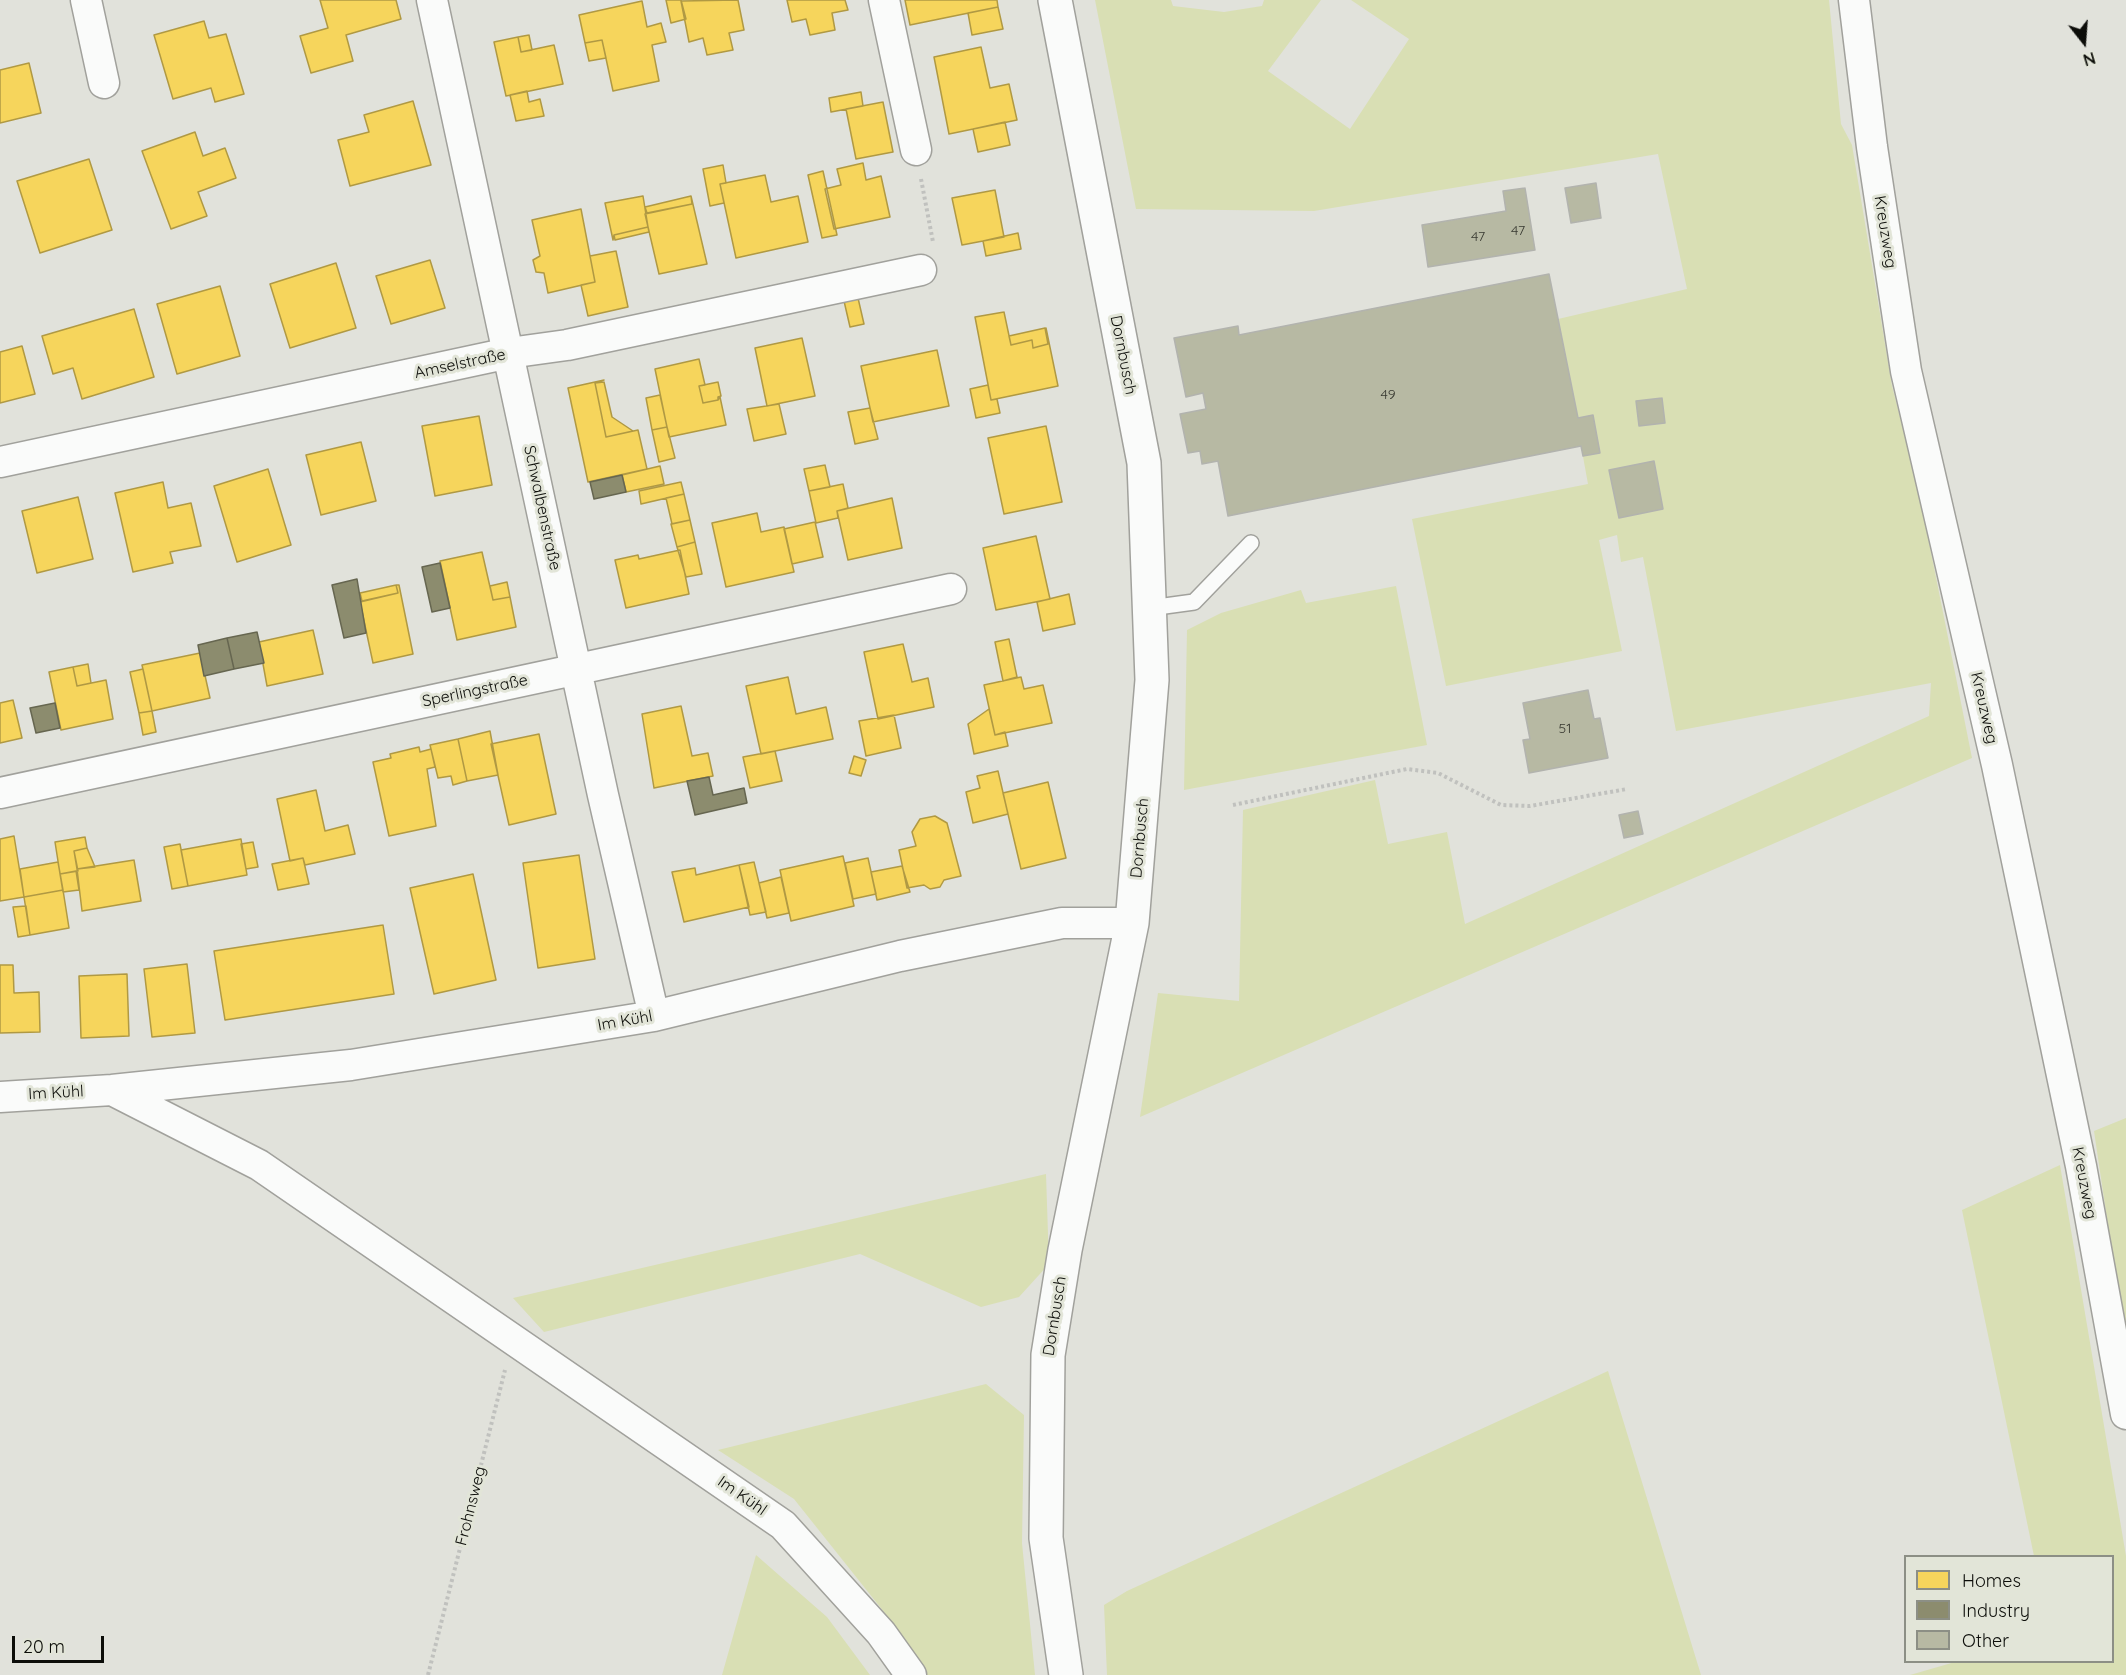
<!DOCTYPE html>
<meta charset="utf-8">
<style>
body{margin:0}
#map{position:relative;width:2126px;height:1675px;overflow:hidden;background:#e1e2db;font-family:Quicksand,sans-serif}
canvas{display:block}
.legend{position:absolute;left:1904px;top:1555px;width:210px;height:108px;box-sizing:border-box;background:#e2e5d8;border:2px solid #8c8f85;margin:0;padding:8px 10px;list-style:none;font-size:18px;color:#0c0d09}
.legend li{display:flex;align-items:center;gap:12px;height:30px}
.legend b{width:30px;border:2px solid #8c8f85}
.north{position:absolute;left:2054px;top:12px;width:60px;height:60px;-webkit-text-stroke:4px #e2e5d8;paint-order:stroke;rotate:163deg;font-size:16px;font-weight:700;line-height:24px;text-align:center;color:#0c0d09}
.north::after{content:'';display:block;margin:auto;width:21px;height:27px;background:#0c0d09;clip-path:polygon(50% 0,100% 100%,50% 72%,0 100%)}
.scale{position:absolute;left:12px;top:1636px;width:92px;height:27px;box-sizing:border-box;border:3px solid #0c0d09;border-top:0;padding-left:8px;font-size:18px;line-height:21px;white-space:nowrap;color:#0c0d09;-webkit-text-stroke:4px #e2e5d8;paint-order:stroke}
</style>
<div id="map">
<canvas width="2126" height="1675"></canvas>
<ul class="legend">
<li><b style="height:16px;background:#f6d55c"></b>Homes</li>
<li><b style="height:16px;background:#8c8c6e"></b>Industry</li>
<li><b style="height:16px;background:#b7b9a3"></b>Other</li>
</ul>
<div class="north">N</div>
<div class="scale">20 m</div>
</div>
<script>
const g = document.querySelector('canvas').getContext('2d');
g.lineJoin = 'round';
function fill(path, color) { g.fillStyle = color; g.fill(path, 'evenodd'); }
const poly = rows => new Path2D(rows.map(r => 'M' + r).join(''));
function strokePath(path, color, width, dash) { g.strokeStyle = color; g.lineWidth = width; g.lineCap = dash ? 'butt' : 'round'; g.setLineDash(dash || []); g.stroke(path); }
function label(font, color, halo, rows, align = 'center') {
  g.font = font + ' Quicksand,sans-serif'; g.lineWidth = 6; g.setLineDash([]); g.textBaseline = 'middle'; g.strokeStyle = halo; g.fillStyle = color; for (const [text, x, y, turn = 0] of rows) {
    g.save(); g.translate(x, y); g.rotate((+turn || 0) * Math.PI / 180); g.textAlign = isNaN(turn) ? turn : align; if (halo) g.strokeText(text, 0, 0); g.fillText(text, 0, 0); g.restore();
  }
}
fill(poly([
 [1095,0,1171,0,1173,6,1224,12,1262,6,1264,0,1321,0,1268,71,1350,129,1409,39,1351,0,1829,0,1841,124,1852,145,1892,386,1917,482,1972,758,1140,1117,1158,993,1239,1001,1243,810,1375,780,1388,844,1447,832,1465,924,1929,716,1931,683,1676,731,1643,557,1621,562,1617,535,1599,540,1622,651,1446,686,1412,519,1588,484,1558,319,1687,289,1658,154,1314,211,1136,209],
 [1396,586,1427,745,1184,790,1187,630,1221,613,1301,590,1306,603],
 [2126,1118,2126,1347,2094,1131],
 [2060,1165,2126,1556,2126,1675,1910,1675,1955,1662,2112,1662,2112,1556,2034,1556,1962,1210],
 [1046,1174,1049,1264,1019,1297,981,1307,860,1254,544,1332,513,1298],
 [1608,1371,1701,1675,1107,1675,1104,1605,1127,1591],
 [986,1384,1024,1415,1022,1543,1035,1675,927,1675,884,1612,794,1499,718,1450],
 [756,1555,827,1617,870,1675,722,1675]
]), '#d9dfb4');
const homes = poly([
 [320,0,396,0,401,19,346,35,353,61,311,73,300,36,328,28,320,0],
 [666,0,681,0,686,19,671,23,666,0],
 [738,0,744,30,729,33,733,50,707,55,703,38,689,42,681,1,738,0],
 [787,0,845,0,848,10,832,13,835,30,810,35,806,19,792,22,787,0],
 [905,0,997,0,998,7,910,25,905,0],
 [642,1,647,27,661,23,666,42,652,45,659,81,613,91,602,40,585,43,579,15,642,1],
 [998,7,1003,29,972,35,968,13,998,7],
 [204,21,209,38,226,34,244,94,215,102,211,88,173,99,154,35,204,21],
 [529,35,532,50,521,52,518,37,529,35],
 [518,37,521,52,554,45,563,84,506,96,494,42,518,37],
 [602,40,606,58,589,61,585,43,602,40],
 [981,47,990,88,1009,84,1017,120,949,134,934,57,981,47],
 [29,63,41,113,0,123,0,70,29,63],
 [527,91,529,102,540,99,544,116,516,121,510,95,527,91],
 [861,92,863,106,831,112,829,98,861,92],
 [413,101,431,165,350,186,338,140,369,132,364,115,413,101],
 [883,102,893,152,856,159,846,109,883,102],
 [1005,122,1010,145,978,152,973,129,1005,122],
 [195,132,203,156,225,148,236,178,198,192,207,216,171,229,142,151,195,132],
 [89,159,112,230,40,253,17,181,89,159],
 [863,163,866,180,881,176,890,217,834,229,825,189,841,185,837,169,863,163],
 [723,165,726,183,720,184,724,203,710,206,703,169,723,165],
 [823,171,837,235,822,238,808,175,823,171],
 [765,175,771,202,798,196,808,242,736,258,720,184,765,175],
 [995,190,1004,237,962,245,952,198,995,190],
 [643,196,648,227,614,235,613,240,605,203,643,196],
 [691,196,707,264,659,274,645,214,692,204,691,196],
 [691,196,692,204,647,213,645,207,691,196],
 [581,209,595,282,548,293,544,273,536,272,533,260,540,256,532,220,581,209],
 [648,227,649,232,615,240,614,235,648,227],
 [1018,233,1021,249,986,256,983,241,1018,233],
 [616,251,628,307,588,316,581,285,595,282,590,256,616,251],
 [430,260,445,308,391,324,376,276,430,260],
 [336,263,356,328,290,348,270,284,336,263],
 [220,286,240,356,177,374,157,304,220,286],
 [858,298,864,324,850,327,844,301,858,298],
 [134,309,154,377,82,399,73,368,53,374,42,336,134,309],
 [1004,312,1011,345,1032,340,1033,348,1048,344,1046,328,1058,386,991,400,975,317,1004,312],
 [1045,328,1048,344,1033,348,1032,340,1011,345,1009,336,1045,328],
 [802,338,815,396,767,406,755,348,802,338],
 [22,346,35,394,0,403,0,352,22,346],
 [937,350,949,406,873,422,861,366,937,350],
 [699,359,705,385,699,386,703,403,718,400,720,397,726,425,669,437,655,369,699,359],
 [604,380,595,383,606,437,638,430,647,469,588,482,568,388,604,380],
 [604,382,612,417,633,431,606,437,595,383,604,382],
 [718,382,721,396,718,397,718,400,703,403,699,386,718,382],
 [988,385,991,400,997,399,1000,413,976,418,970,389,988,385],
 [660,395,667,427,652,430,646,398,660,395],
 [779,404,786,434,754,441,747,409,779,404],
 [870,408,878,439,855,444,848,412,870,408],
 [479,416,492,485,435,496,422,426,479,416],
 [1046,426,1062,502,1004,514,988,438,1046,426],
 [667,427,675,458,659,462,652,430,667,427],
 [361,442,376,501,321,515,306,455,361,442],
 [825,465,830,487,809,491,804,469,825,465],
 [660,466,664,484,626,492,622,475,660,466],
 [268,469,291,545,237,562,214,486,268,469],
 [163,482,168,508,191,503,201,546,170,552,173,563,133,572,115,493,163,482],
 [681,482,684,494,641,504,639,491,681,482],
 [843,484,848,508,837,511,838,518,816,523,809,491,843,484],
 [684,494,690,520,672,524,666,498,684,494],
 [78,497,93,559,37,573,22,511,78,497],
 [892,498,902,548,848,560,837,511,892,498],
 [757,513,761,532,784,527,794,572,726,587,712,523,757,513],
 [690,520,695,542,677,547,671,524,690,520],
 [815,522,823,557,792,564,784,529,815,522],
 [1036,536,1050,599,996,610,983,548,1036,536],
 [695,542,702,574,686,577,677,547,695,542],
 [680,550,689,594,626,608,615,560,638,555,639,559,680,550],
 [482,552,493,600,510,597,516,627,457,640,440,561,482,552],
 [507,582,510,597,493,600,490,586,507,582],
 [396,585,399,585,413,654,373,663,360,602,398,593,396,585],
 [396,585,398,593,362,601,360,593,396,585],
 [1069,594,1075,624,1043,631,1037,602,1069,594],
 [313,630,323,674,267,686,259,642,313,630],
 [1009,639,1017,677,1003,681,995,642,1009,639],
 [903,644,912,682,928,678,934,707,878,719,864,652,903,644],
 [200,653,210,698,152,711,142,665,200,653],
 [88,664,91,683,77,686,73,667,88,664],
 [73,667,77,686,106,680,113,719,61,730,49,672,73,667],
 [143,669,152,711,139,713,130,672,143,669],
 [788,677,796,714,826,707,833,739,761,754,746,686,788,677],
 [1021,677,1024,689,1043,685,1052,723,995,735,984,685,1021,677],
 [13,700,22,738,0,743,0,703,13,700],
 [681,706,692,756,708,753,713,776,654,788,642,714,681,706],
 [989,709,995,735,1005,732,1008,746,974,754,968,724,989,709],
 [152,711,156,732,143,735,139,713,152,711],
 [894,715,901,748,866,756,859,721,894,715],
 [490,731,498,775,467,781,458,739,490,731],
 [539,734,556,814,509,825,491,744,539,734],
 [458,739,467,781,453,785,451,776,438,778,430,745,458,739],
 [419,747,420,752,431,749,435,767,427,769,436,826,389,836,373,762,391,758,390,754,419,747],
 [775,751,782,781,750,788,743,757,775,751],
 [854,756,866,760,861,776,849,773,854,756],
 [998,771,1008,814,973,823,966,792,980,788,977,776,998,771],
 [1048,782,1066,858,1021,869,1003,793,1048,782],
 [316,790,325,831,348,825,355,854,305,865,303,858,290,861,277,799,316,790],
 [935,816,947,823,961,876,944,880,940,887,930,889,924,885,907,888,899,850,916,846,912,832,920,819,935,816],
 [14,836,24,897,0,901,0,839,14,836],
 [85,837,87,848,74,851,78,871,60,874,55,842,85,837],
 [241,839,247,875,188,886,181,850,241,839],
 [253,842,258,867,246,869,241,844,253,842],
 [180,844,188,886,172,889,164,847,180,844],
 [87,848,95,867,77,869,74,851,87,848],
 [579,855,595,959,538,968,523,863,579,855],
 [843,856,854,906,791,921,780,870,843,856],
 [303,858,309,884,278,890,272,864,303,858],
 [868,858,876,894,853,899,845,863,868,858],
 [134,860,141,901,82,911,77,869,134,860],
 [58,862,63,890,24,897,20,869,58,862],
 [754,862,766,912,750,915,739,865,754,862],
 [739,865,749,907,684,922,672,872,695,868,696,875,739,865],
 [902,866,910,892,877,900,871,872,902,866],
 [76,871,79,890,63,892,60,874,76,871],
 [473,874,496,980,434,994,410,888,473,874],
 [781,877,789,913,767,918,759,883,781,877],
 [63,890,69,928,30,935,24,897,63,890],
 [26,906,30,935,18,937,13,907,26,906],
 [383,925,394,994,225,1020,214,951,383,925],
 [187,964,195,1033,152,1037,144,969,187,964],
 [0,965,13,965,14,993,39,992,40,1032,0,1033,0,965],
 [127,974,129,1036,81,1038,79,976,127,974]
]);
fill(homes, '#f6d55c');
strokePath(homes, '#b09943', 1.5);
const industry = poly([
 [622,475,626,492,594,499,590,482,622,475],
 [440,563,450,608,432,612,422,567,440,563],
 [357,579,366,633,344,638,332,585,357,579],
 [257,632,264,663,234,669,227,638,257,632],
 [227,638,234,669,204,676,198,645,227,638],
 [55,703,60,728,36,733,30,708,55,703],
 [709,777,713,795,744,788,747,803,695,815,687,781,709,777]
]);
fill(industry, '#8c8c6e');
strokePath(industry, '#666650', 1.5);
const building = poly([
 [1596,183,1601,218,1571,223,1565,188,1596,183],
 [1525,188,1535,250,1428,267,1422,225,1506,211,1503,191,1525,188],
 [1549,274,1578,418,1593,415,1600,453,1583,456,1581,446,1228,516,1218,461,1202,464,1200,451,1188,453,1180,414,1206,409,1203,393,1186,397,1174,338,1238,326,1239,335,1549,274],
 [1662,398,1665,423,1639,426,1636,401,1662,398],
 [1654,461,1663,509,1619,518,1609,470,1654,461],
 [1588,690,1594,719,1600,718,1608,758,1529,773,1523,740,1530,739,1523,703,1588,690],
 [1638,811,1643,834,1624,838,1619,815,1638,811]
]);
fill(building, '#b7b9a3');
strokePath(building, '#b2b3ae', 1.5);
const service = poly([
 [1150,608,1194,602,1251,543]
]);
const minor = poly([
 [86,0,104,83],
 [432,0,603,795,654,1016],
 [884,0,916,150],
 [1854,0,1872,147,1906,371,1997,765,2081,1166,2126,1414],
 [0,462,509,353,567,345,921,270],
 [0,793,951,589],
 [112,1090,259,1165,783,1525,881,1633,911,1675],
 [0,1097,112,1090,351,1065,654,1016,900,956,1062,923,1132,923]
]);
const tertiary = poly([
 [1055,0,1144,463,1152,680,1132,923,1065,1250,1048,1355,1046,1538,1066,1675]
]);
strokePath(service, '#a1a19c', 18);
strokePath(minor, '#a1a19c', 33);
strokePath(tertiary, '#a1a19c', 36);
strokePath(poly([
 [921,179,933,242],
 [1233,805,1407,769,1438,773,1501,805,1530,806,1627,789],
 [428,1675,505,1370]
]), '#c0c1be', 4, [3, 3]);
strokePath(service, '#fafbfa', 15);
strokePath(minor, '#fafbfa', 30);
strokePath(tertiary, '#fafbfa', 33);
label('14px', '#373830', null, [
 ["47",1518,231],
 ["47",1478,237],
 ["49",1388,395],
 ["51",1565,729]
]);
label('16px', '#0c0d09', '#e2e5d8', [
 ["Kreuzweg",1885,232,81],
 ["Dornbusch",1123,355,79],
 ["Amselstraße",460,364,-12],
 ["Schwalbenstraße",542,508,78],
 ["Sperlingstraße",475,691,-12],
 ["Kreuzweg",1984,708,77],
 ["Dornbusch",1140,838,-85],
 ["Im Kühl",625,1021,-10],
 ["Im Kühl",56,1093,-3],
 ["Kreuzweg",2084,1183,79],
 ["Dornbusch",1055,1316,-81],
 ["Im Kühl",742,1496,35],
 ["Frohnsweg",471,1506,-76]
]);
</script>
